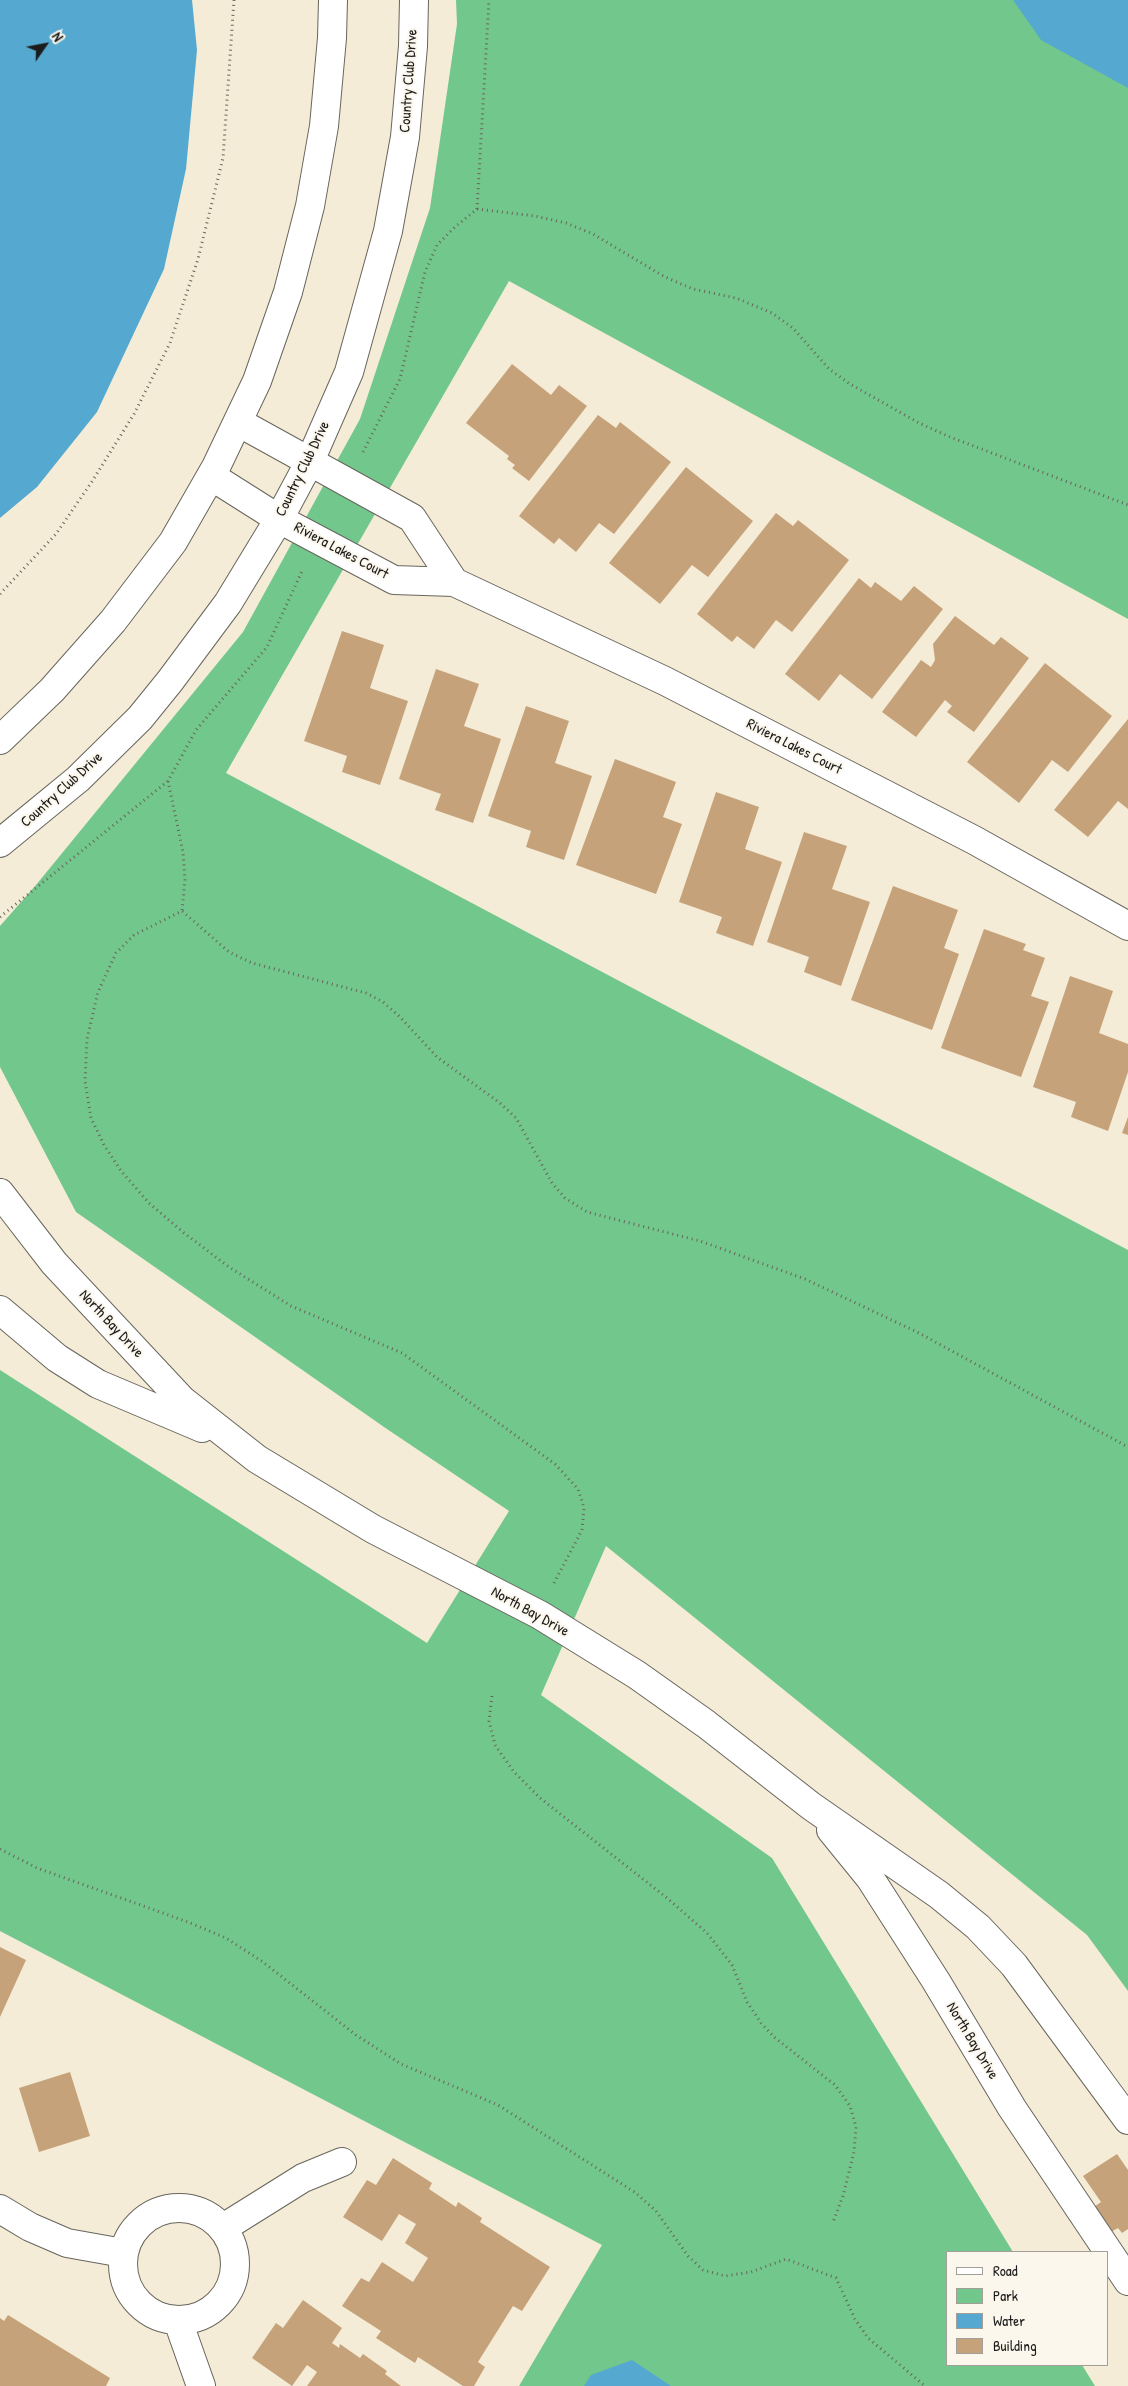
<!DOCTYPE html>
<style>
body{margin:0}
#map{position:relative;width:1128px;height:2386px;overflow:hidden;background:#f4ecd7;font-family:"Patrick Hand",sans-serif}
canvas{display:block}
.legend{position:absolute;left:946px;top:2251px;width:162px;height:115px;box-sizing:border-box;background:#fbf7ec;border:1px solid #a29f99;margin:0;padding:6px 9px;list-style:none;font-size:15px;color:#1c1c1c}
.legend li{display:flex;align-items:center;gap:10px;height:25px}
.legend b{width:25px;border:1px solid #a29f99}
.north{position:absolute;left:20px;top:20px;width:50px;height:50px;-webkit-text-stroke:4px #fbf7ec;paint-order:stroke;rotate:57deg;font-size:14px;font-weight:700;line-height:20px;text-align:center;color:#1c1c1c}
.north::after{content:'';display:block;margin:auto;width:18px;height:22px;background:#1c1c1c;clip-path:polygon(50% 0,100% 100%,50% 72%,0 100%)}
</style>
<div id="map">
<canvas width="1128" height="2386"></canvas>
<ul class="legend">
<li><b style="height:6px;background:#fff"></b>Road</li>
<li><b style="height:14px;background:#72c78c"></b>Park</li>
<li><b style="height:14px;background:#55a8d0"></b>Water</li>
<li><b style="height:14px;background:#c6a27a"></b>Building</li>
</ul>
<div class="north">N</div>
</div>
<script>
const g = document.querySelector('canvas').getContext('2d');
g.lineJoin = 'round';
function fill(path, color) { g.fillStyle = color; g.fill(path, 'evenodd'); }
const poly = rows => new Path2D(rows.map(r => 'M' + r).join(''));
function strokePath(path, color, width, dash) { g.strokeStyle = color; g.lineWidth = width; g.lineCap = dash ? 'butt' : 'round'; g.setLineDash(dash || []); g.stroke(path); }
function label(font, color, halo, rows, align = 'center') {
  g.font = font + ' "Patrick Hand",sans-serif'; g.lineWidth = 4; g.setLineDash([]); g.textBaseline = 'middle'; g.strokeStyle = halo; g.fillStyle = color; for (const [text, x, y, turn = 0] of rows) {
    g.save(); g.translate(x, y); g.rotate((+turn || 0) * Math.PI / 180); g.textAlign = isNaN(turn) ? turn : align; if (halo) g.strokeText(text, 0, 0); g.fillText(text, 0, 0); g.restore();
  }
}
fill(poly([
 [456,0,1128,0,1128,619,509,281,226,773,1128,1250,1128,1991,1087,1935,606,1546,541,1695,772,1858,1013,2252,947,2252,947,2365,1082,2365,1095,2386,519,2386,602,2245,0,1931,0,1370,427,1643,509,1511,384,1427,76,1212,0,1067,0,926,36,885,243,632,360,419,430,208,457,24]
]), '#72c78c');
fill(poly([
 [0,0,192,0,197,50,186,169,164,269,97,412,37,487,0,518],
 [1013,0,1128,0,1128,88,1041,40],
 [632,2360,671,2386,584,2386,591,2375]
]), '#55a8d0');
fill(poly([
 [512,364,551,395,559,385,587,406,529,481,512,468,515,465,507,459,509,456,466,423],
 [598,415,616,428,620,422,671,462,614,534,599,523,576,552,559,538,554,544,519,516],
 [686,467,753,521,708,577,692,565,660,604,609,563],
 [776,513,793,526,798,520,849,560,792,632,776,620,754,649,737,636,732,642,697,614],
 [859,578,871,588,875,582,901,601,914,586,943,609,872,699,840,674,819,701,785,674],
 [955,616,994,645,1001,637,1029,658,974,732,947,712,952,706,945,700,916,737,882,712,921,660,931,667,935,660,933,644],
 [342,631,384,645,370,688,408,701,380,785,342,772,347,756,304,741],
 [1045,663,1112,716,1068,772,1052,760,1019,803,967,762],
 [436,669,479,684,464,726,501,739,473,823,435,810,441,794,399,779],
 [526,706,569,721,555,763,592,776,564,860,526,847,531,831,488,816],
 [1128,719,1128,809,1118,801,1088,837,1054,810],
 [615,759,676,782,663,817,682,824,656,894,576,865],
 [716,792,759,807,745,849,782,862,753,946,716,933,722,917,679,902],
 [804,832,847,846,832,889,870,902,841,986,804,972,809,957,767,942],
 [893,886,958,910,944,948,959,954,932,1030,851,1000],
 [984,929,1026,944,1023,950,1045,958,1031,996,1049,1002,1021,1077,941,1048],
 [1070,976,1113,991,1099,1033,1128,1044,1128,1072,1108,1131,1071,1117,1076,1102,1033,1087],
 [1128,1117,1128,1135,1122,1133],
 [0,1947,26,1960,0,2017],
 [70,2072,90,2136,39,2152,19,2088],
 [1117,2154,1128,2170,1128,2229,1122,2233,1118,2228,1111,2232,1094,2207,1101,2202,1083,2176],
 [393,2158,432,2183,429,2189,456,2207,458,2202,482,2218,480,2222,550,2267,522,2311,513,2306,478,2362,485,2367,474,2386,463,2386,418,2357,415,2363,376,2338,381,2331,342,2306,361,2278,369,2282,382,2262,413,2282,428,2258,405,2243,416,2224,399,2214,382,2241,343,2217,367,2180,376,2185],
 [303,2300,342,2328,332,2343,339,2348,340,2344,360,2358,363,2354,387,2371,385,2374,401,2386,307,2386,317,2372,307,2365,292,2386,252,2358,276,2323,283,2328],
 [8,2315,110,2378,106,2386,0,2386,0,2318,4,2321]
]), '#c6a27a');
const minor = poly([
 [238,422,412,518,454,582],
 [211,476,279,519,394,580,454,582,665,681,974,840,1128,926],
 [0,740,52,690,113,621,173,542,216,467,257,381,288,292,310,206,324,126,332,38,333,0],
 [0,843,78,779,140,718,170,681,228,603,279,519,310,461,349,372,388,231,405,137,413,46,414,0],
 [0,1193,54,1263,182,1400,257,1459,373,1529,540,1615,637,1675,706,1724,811,1806,939,1895,978,1927,1014,1965,1128,2120],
 [0,1310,57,1358,98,1384,202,1428],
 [831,1830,870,1878,936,1981,1012,2108,1128,2281],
 '123 2264a56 56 0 1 1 112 0a56 56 0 1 1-112 0Z',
 [0,2209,30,2227,67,2243,123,2253],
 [223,2228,303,2178,342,2162],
 [178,2321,201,2386]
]);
strokePath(minor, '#68655d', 30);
strokePath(poly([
 [477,209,535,216,566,223,593,234,665,277,693,289,736,298,772,313,793,328,829,369,850,384,919,423,950,437,1128,505],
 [363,452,400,379,425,272,437,245,455,227,477,209,489,0],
 [0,594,56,534,91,483,134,414,170,343,198,259,223,158,234,0],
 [168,781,183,852,185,880,182,911],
 [0,917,168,781,196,730,267,647,303,569],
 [554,1583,582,1530,584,1508,578,1489,555,1464,402,1353,291,1306,229,1267,184,1233,149,1203,121,1171,104,1145,91,1118,85,1081,87,1039,98,992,116,953,134,935,182,911,229,952,252,963,366,993,383,1002,400,1017,437,1057,500,1103,516,1118,552,1183,565,1198,587,1212,700,1241,805,1279,917,1332,1128,1447],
 [492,1696,489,1721,495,1745,514,1772,540,1798,667,1898,707,1933,732,1965,747,2002,761,2023,774,2037,835,2085,850,2106,856,2127,854,2152,843,2196,833,2222],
 [0,1849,37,1868,188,1922,226,1938,263,1962,356,2035,401,2064,498,2105,636,2193,656,2211,688,2256,703,2270,725,2276,751,2272,786,2259,836,2278,855,2319,868,2338,925,2386]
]), '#68655d', 3, [1, 4]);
strokePath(minor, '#fff', 28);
label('15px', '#1c1c1c', '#fbf7ec', [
 ["Country Club Drive",409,81,-86],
 ["Country Club Drive",303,469,-64],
 ["Riviera Lakes Court",341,551,28],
 ["Riviera Lakes Court",794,747,27],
 ["Country Club Drive",62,790,-42],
 ["North Bay Drive",111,1324,47],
 ["North Bay Drive",530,1612,29],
 ["North Bay Drive",972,2041,59]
]);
</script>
